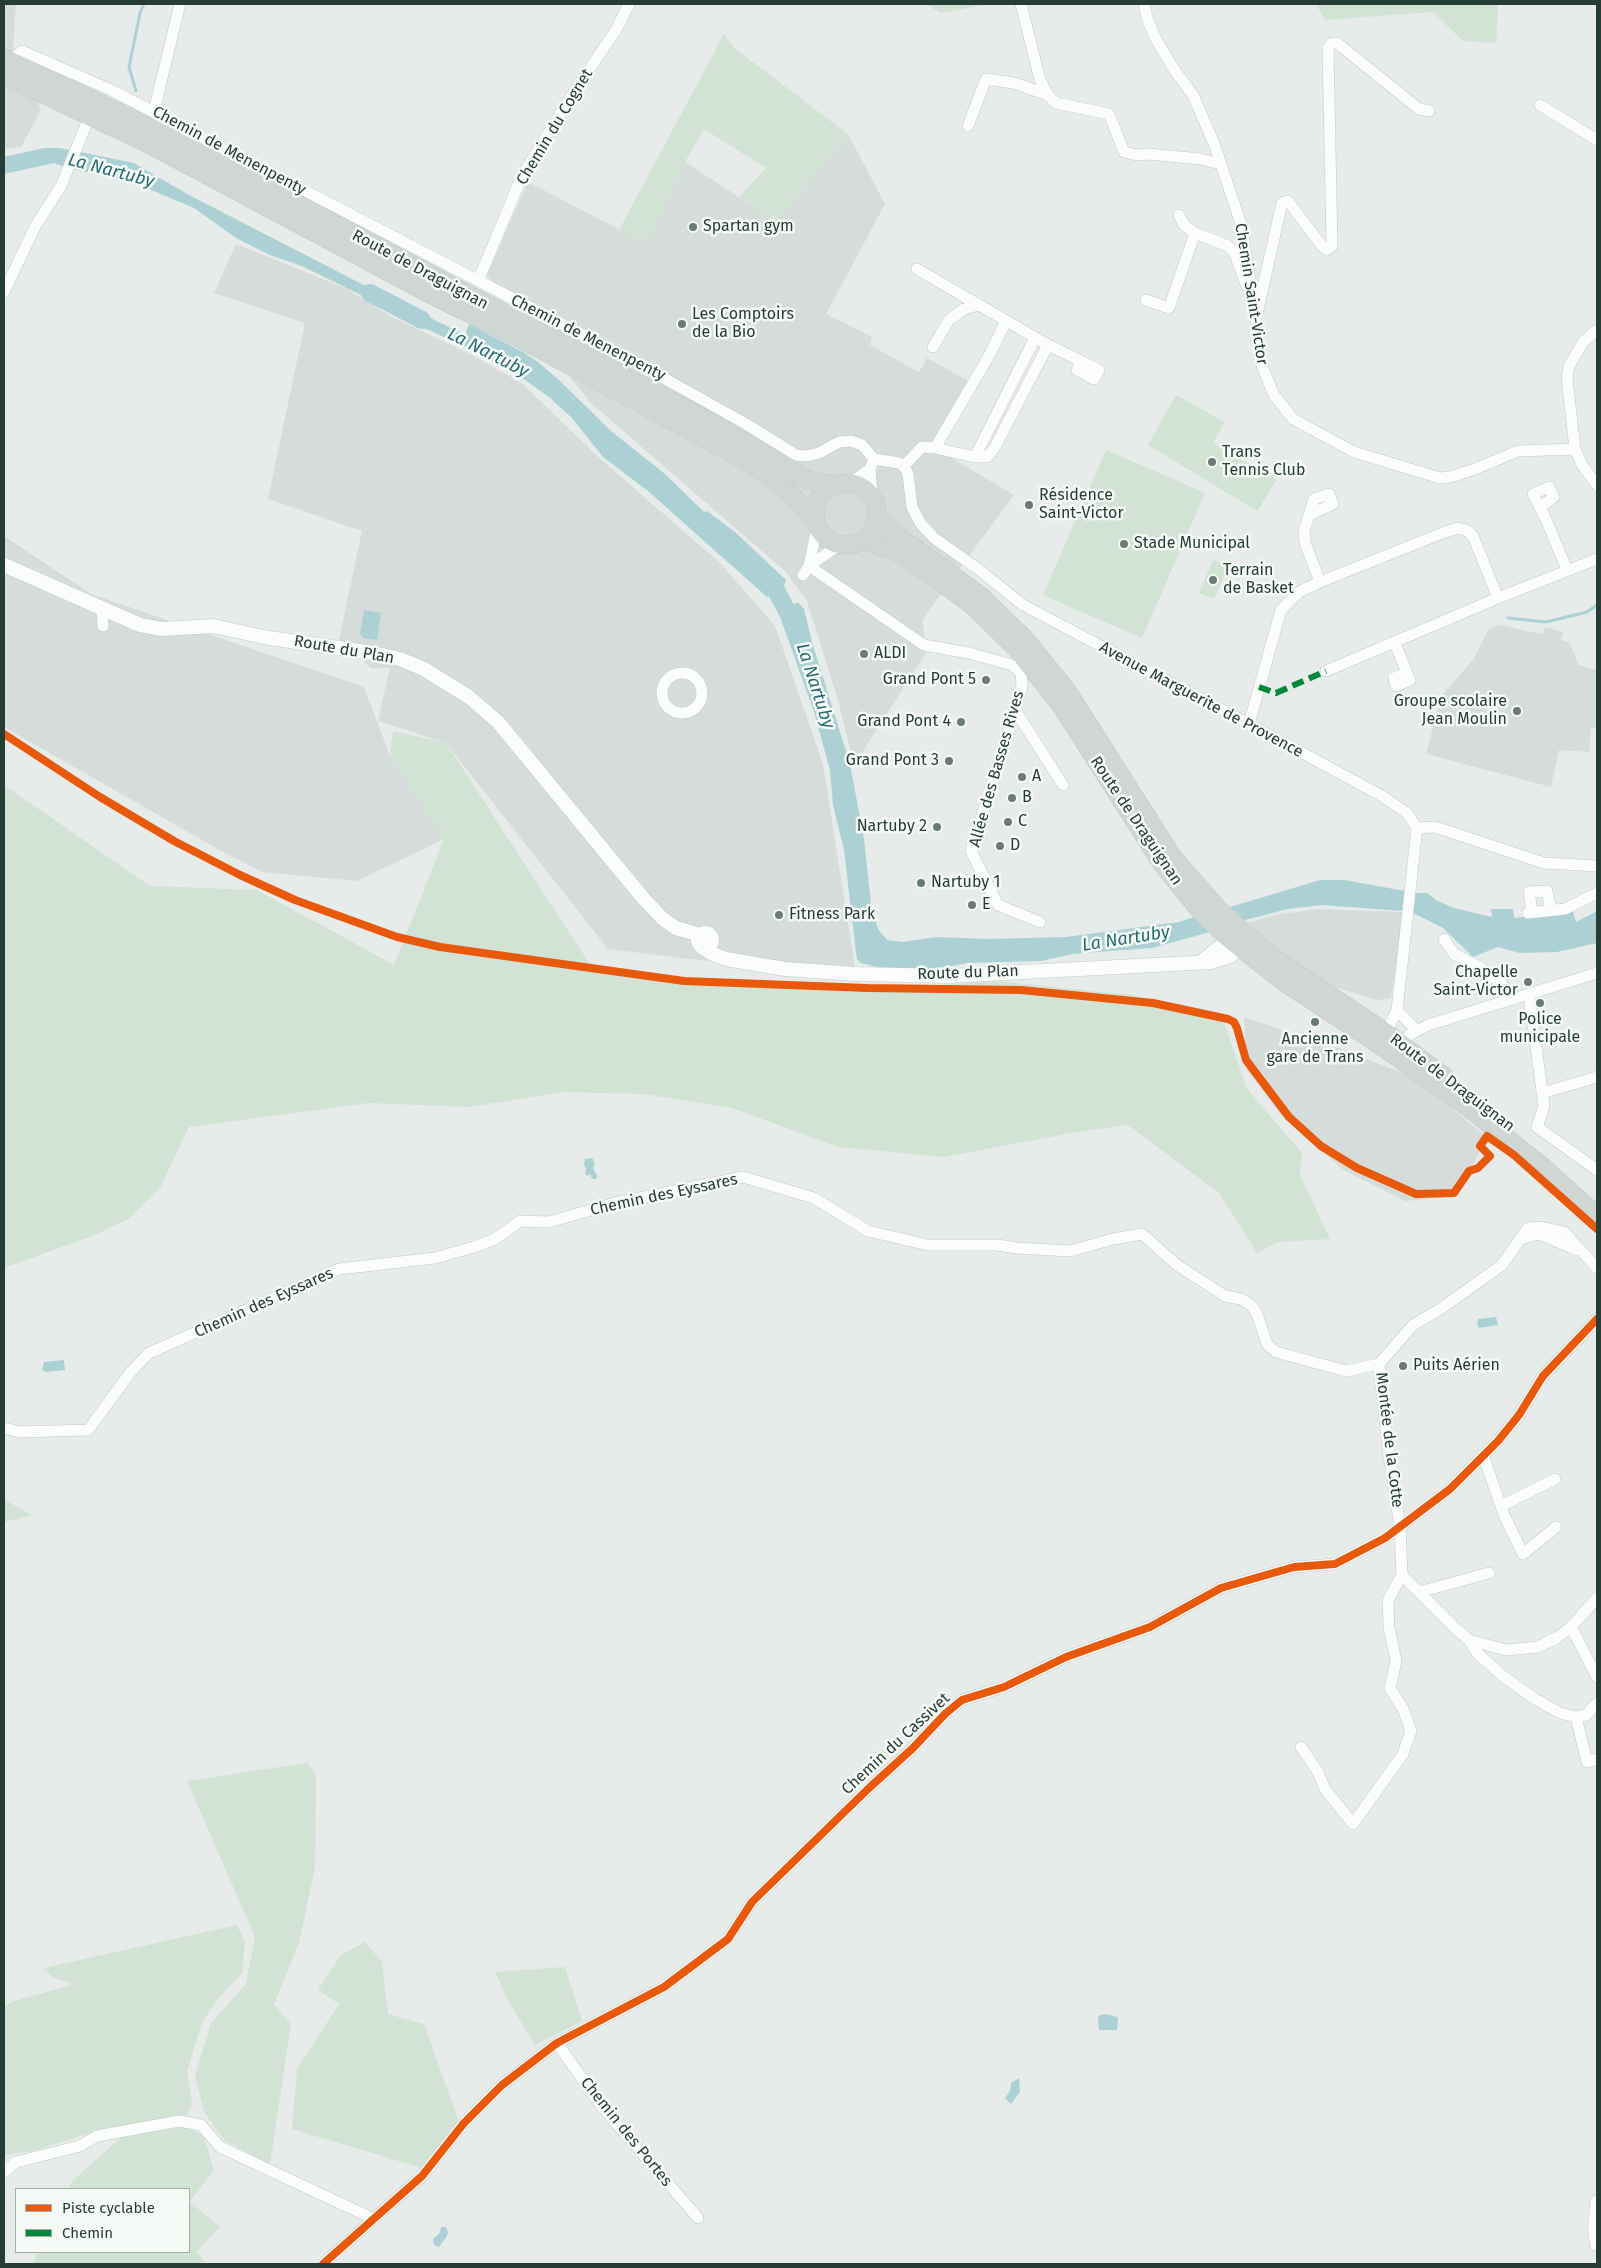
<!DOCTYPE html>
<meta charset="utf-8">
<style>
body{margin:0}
#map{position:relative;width:1601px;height:2268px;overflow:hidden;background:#e7ebe9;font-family:"Fira Sans",sans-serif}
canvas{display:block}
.frame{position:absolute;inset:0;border:5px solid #263d36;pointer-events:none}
.legend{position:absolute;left:15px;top:2188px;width:175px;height:65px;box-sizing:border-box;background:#f6faf7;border:1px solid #a3aeaa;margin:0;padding:6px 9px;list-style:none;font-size:15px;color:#263d36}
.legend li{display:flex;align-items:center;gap:10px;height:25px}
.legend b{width:25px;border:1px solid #a3aeaa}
</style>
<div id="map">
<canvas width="1601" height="2268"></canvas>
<div class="frame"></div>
<ul class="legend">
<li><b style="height:6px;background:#e8590c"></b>Piste cyclable</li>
<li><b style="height:6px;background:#00873e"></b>Chemin</li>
</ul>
</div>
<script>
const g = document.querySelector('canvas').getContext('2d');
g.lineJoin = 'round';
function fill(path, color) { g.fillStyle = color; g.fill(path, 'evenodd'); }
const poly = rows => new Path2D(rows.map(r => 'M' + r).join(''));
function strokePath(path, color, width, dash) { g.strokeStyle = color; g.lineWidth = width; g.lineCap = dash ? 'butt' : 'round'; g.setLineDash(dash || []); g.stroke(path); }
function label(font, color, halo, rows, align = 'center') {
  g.font = font + ' "Fira Sans",sans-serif'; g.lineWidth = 5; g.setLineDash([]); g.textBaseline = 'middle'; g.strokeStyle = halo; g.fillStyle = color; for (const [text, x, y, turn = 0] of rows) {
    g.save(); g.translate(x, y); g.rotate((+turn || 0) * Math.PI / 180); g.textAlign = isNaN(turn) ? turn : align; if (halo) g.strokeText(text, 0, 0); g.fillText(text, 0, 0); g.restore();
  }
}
fill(poly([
 [4,4,16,4,13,48,41,110,21,147,4,149],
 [848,134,885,204,826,314,872,337,870,345,919,372,927,358,972,383,938,450,1014,495,922,620,927,651,854,765,838,700,807,601,786,572,591,403,487,275,528,182,647,244,685,162,777,222],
 [236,244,347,289,392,317,472,355,523,384,596,455,720,563,775,626,823,764,855,968,732,964,608,949,446,743,378,721,390,668,371,668,339,640,362,531,268,499,305,323,214,293],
 [4,536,91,594,364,687,390,756,444,839,357,881,262,872,216,848,4,727],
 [1498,625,1543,634,1545,627,1563,632,1561,640,1570,643,1578,665,1597,670,1597,727,1591,728,1589,752,1559,750,1551,787,1426,754,1441,696,1473,660,1488,630],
 [1317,909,1404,912,1391,998,1378,1000,1321,983,1288,960,1244,924,1275,915],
 [1244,1017,1341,1049,1418,1079,1487,1138,1456,1196,1405,1201,1342,1169,1281,1115,1247,1070]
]), '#d6dcd9');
fill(poly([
 [927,4,989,4,940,13],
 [1316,4,1498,4,1496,43,1463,41,1433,12,1325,20],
 [724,34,734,48,848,134,777,222,739,197,766,168,704,129,685,162,647,245,619,230],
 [1176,395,1225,422,1213,443,1277,480,1257,511,1148,445],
 [1106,450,1205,493,1142,638,1043,595],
 [1213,560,1228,567,1214,599,1199,593],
 [393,731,446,743,595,972,852,992,994,981,1133,995,1222,1017,1247,1089,1302,1153,1300,1175,1330,1239,1278,1242,1257,1253,1219,1193,1128,1125,1071,1133,944,1157,838,1147,732,1108,643,1094,563,1092,469,1107,368,1103,189,1127,160,1188,127,1220,92,1236,4,1268,4,785,150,886,257,890,394,965,444,839,390,756],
 [4,1499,12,1504,32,1515,4,1522],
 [307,1763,316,1776,315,1868,299,1943,274,2004,291,2024,270,2164,225,2141,204,2112,195,2076,211,2023,246,1984,255,1937,187,1781],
 [237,1925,245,1942,242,1973,218,1999,202,2022,187,2072,192,2103,187,2115,84,2135,33,2151,4,2155,4,2007,14,2001,76,1984,54,1978,43,1968],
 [365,1942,382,1962,388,2014,424,2024,460,2125,422,2168,292,2129,297,2069,339,2004,318,1990,341,1955],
 [565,1967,582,2021,535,2045,510,2004,495,1972],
 [182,2125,203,2135,214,2170,190,2202,220,2227,197,2251,206,2264,33,2264,38,2252,189,2252,189,2189,68,2189,72,2181,123,2136]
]), '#d2e3d6');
fill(poly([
 [44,148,60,148,134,163,189,195,389,298,393,311,302,266,270,255,236,238,194,208,144,187,108,176,70,169,54,163,4,174,4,157],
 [400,303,465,335,469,324,525,353,539,363,559,380,611,431,665,474,704,512,707,511,735,532,786,580,784,586,767,597,648,491,603,457,572,418,549,397,515,373,476,352,405,319],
 [796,603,799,603,804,609,812,642,850,764,864,839,871,903,878,929,887,940,902,942,937,937,986,939,1066,937,1179,922,1194,917,1210,932,1152,948,1072,954,1041,961,967,963,938,969,881,968,861,963,857,959,856,952,844,850,833,805,830,770,814,712,779,614],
 [364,610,381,613,377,640,363,638,360,634],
 [1320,880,1344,880,1405,891,1403,911,1322,905,1288,909,1241,921,1227,908],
 [1415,893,1427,893,1436,900,1454,908,1492,917,1491,909,1513,909,1514,918,1573,911,1576,922,1597,911,1597,943,1557,952,1520,953,1498,947,1473,957,1443,928,1413,913],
 [592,1158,595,1163,593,1168,597,1176,596,1179,592,1179,590,1174,587,1176,585,1174,586,1168,584,1165,585,1159],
 [1496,1317,1498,1325,1479,1328,1477,1325,1478,1319],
 [64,1360,65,1370,45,1372,42,1369,44,1362],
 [1104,2014,1118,2017,1117,2030,1099,2030,1098,2016],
 [1019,2078,1020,2092,1011,2104,1005,2098,1010,2091,1011,2083],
 [441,2227,446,2227,448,2232,447,2236,439,2247,434,2245,433,2239,439,2234]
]), '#acd1d5');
strokePath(poly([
 [136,91,129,67,140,13,144,4],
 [1508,618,1546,622,1587,612,1597,605]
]), '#acd1d5', 3);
strokePath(poly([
 [370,293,422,320],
 [761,575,776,590,797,630]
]), '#acd1d5', 18);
const minor = poly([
 [1021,4,1040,80,1048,95,1056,103,1109,114,1124,152,1137,155,1149,154,1200,159,1221,164],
 [1144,4,1147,18,1156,39,1173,68,1193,95,1215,146,1241,224,1254,303,1262,366,1274,395,1293,419,1354,452,1440,478,1450,477,1475,469,1518,451,1575,449],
 [9,61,22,51,111,90,633,361,746,424,796,455,806,456,819,453,839,442,851,441,862,445,874,459],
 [1540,105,1597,140],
 [154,111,180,4],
 [968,126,986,79,1014,83,1048,95],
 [1179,215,1184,225,1195,233],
 [917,269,1048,345],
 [478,281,522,176,572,95,616,30,629,4],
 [4,292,36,225,61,186,90,115],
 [1146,300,1169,308,1195,233,1226,245,1234,251,1246,285],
 [1257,314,1282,203,1288,201,1322,246,1327,250,1332,246,1328,48,1332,43,1337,43,1419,109,1429,111],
 [1597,330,1584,341,1569,366,1567,378,1575,449,1582,465,1597,485],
 [933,347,949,320,964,309,978,305],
 [935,448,990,354,1006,321],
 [975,457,1035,338],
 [904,466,922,447,935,448,975,457,987,457,995,447,1048,345,1081,361,1099,370,1094,379,1077,370,1081,361],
 [870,469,872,497],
 [851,483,870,469,874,459,899,463,904,466,908,474,912,507,921,524,934,538,978,569,1023,605,1249,724,1382,796,1407,813,1417,828,1397,1010,1388,1028,1388,1034],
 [1540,507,1554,497,1549,487,1533,494,1545,517,1567,570],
 [1309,515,1333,504,1329,494,1314,499,1304,531,1305,543,1320,582],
 [809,566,924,645,969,653,1012,665,1021,673,1022,687,971,851,998,905,1040,922],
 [809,566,839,545],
 [803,575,809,566,817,528],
 [102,608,103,626],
 [1394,642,1396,646,1407,673,1410,680,1396,686,1394,678,1407,673],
 [1326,671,1498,598],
 '662 693a20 20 0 1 1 40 0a20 20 0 1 1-40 0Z',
 [1015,710,1063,785],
 [1249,724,1281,610,1299,592,1320,582,1445,532,1458,528,1466,530,1473,536,1498,598,1597,559],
 [1417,828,1435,827,1544,863,1597,866],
 [1532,912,1529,892,1547,891,1551,910],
 [1528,913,1565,909,1597,893],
 [1444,939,1454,954,1483,969,1501,983,1515,999],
 [1529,995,1544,1106,1537,1127,1597,1170],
 [1397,1010,1416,1030],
 [1400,1049,1409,1035,1428,1025,1597,973],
 [1542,1093,1597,1077],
 [1520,1239,1539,1234,1577,1250],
 [1597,1268,1564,1232,1541,1227,1528,1228,1502,1265,1442,1308,1413,1325,1379,1364,1388,1448,1400,1527,1402,1575,1456,1629,1469,1640,1506,1650,1538,1647,1558,1637,1571,1627,1597,1598],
 [4,1428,19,1432,88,1430,130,1373,149,1353,339,1269,435,1258,474,1247,495,1239,520,1221,549,1222,615,1203,743,1177,814,1198,868,1231,928,1245,997,1245,1017,1248,1070,1251,1113,1239,1142,1234,1177,1265,1225,1296,1241,1299,1251,1305,1257,1314,1267,1344,1276,1352,1346,1371,1379,1364],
 [1483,1455,1504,1515,1523,1554,1556,1527],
 [1501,1506,1555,1479],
 [1419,1592,1489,1573],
 [1571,1627,1597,1677],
 [1469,1640,1478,1654,1503,1676,1535,1699,1560,1713,1576,1717,1586,1715,1597,1703],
 [1576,1717,1587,1762,1597,1759],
 [1301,1747,1318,1772,1325,1789,1353,1824,1403,1754,1411,1731,1403,1709,1390,1688,1396,1661,1389,1627,1388,1600,1402,1575],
 [557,2043,603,2108,698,2218],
 [4,2172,16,2162,80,2146,97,2136,179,2121,201,2125,220,2147,374,2219],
 [323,2264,422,2176,464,2123,502,2085,557,2043,664,1987,728,1939,752,1902,869,1788,913,1748,945,1714,962,1700,1004,1687,1066,1657,1150,1627,1221,1588,1294,1567,1335,1564,1385,1538,1450,1489,1498,1441,1519,1415,1543,1376,1597,1319]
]);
const tertiary = poly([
 [4,565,140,625,162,629,213,626,269,638,373,653,400,659,424,669,469,697,498,722,643,898,663,919,676,928,700,935],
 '698 940a7 7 0 1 1 14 0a7 7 0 1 1-14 0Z',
 [702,947,713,954,726,959,785,969,856,974,949,976,1211,962,1230,956,1238,947,1240,936],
 [1201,962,1230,939,1234,937,1238,939],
 [1597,2202,1595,2229,1597,2244]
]);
const primary = poly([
 [4,58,157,130,701,417,808,480,833,485],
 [4,76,149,144,434,296,523,340,750,463,783,486,814,518],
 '815 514a31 31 0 1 1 62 0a31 31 0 1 1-62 0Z',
 [877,516,892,532,981,596,1025,639,1068,692,1172,856,1218,909,1271,956,1388,1034,1444,1076],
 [861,541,872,543,900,553,919,566,972,605,1016,648,1062,707,1162,864,1201,912,1228,938,1284,982,1377,1043,1469,1108,1543,1167,1597,1216]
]);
strokePath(minor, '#c4c8c6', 12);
strokePath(tertiary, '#c4c8c6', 15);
strokePath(primary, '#c3cac7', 19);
strokePath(minor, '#fbfcfc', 11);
strokePath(tertiary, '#fbfcfc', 14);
strokePath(primary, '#cfd6d4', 18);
strokePath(poly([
 [1259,687,1276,693,1326,671]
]), '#00873e', 6, [12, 6]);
strokePath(poly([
 [4,734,100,797,174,841,240,875,295,900,397,937,440,947,684,981,867,988,1021,990,1153,1003,1228,1019,1234,1022,1237,1028,1246,1060,1289,1117,1321,1146,1357,1168,1416,1194,1454,1193,1469,1171,1478,1168,1490,1156,1480,1146,1487,1136,1514,1155,1597,1229],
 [323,2264,422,2176,464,2123,502,2085,557,2043,664,1987,728,1939,752,1902,869,1788,913,1748,945,1714,962,1700,1004,1687,1066,1657,1150,1627,1221,1588,1294,1567,1335,1564,1385,1538,1450,1489,1498,1441,1519,1415,1543,1376,1597,1319]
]), '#e8590c', 8);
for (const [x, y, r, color] of [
 [693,227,5,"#6a7a75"],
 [682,324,5,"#6a7a75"],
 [1212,462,5,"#6a7a75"],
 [1029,505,5,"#6a7a75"],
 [1124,544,5,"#6a7a75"],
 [1213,580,5,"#6a7a75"],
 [864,654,5,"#6a7a75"],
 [986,680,5,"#6a7a75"],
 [1517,711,5,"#6a7a75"],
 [961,722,5,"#6a7a75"],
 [949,761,5,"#6a7a75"],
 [1022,777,5,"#6a7a75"],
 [1012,798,5,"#6a7a75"],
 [1008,822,5,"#6a7a75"],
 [937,827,5,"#6a7a75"],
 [1000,846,5,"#6a7a75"],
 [921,883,5,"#6a7a75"],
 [972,905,5,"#6a7a75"],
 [779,915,5,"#6a7a75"],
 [1528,982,5,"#6a7a75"],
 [1540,1003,5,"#6a7a75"],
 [1315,1022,5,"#6a7a75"],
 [1403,1366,5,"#6a7a75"]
]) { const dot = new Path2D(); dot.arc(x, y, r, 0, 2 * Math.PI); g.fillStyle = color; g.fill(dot); strokePath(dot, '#f6faf7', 2); }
label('16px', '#263d36', '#f6faf7', [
 ["Chemin du Cognet",555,127,-59],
 ["Chemin de Menenpenty",229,151,28],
 ["Route de Draguignan",420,270,28],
 ["Chemin Saint-Victor",1251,294,81],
 ["Chemin de Menenpenty",588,338,27],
 ["Route du Plan",344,650,10],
 ["Avenue Marguerite de Provence",1201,700,28],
 ["Allée des Basses Rives",997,769,-74],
 ["Route de Draguignan",1136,821,56],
 ["Route du Plan",968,973,-2],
 ["Route de Draguignan",1452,1083,37],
 ["Chemin des Eyssares",664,1195,-12],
 ["Chemin des Eyssares",264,1303,-24],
 ["Montée de la Cotte",1389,1440,83],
 ["Chemin du Cassivet",896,1744,-43],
 ["Chemin des Portes",626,2132,51]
]);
label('16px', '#263d36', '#f6faf7', [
 ["Spartan gym",703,227],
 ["Les Comptoirs",692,315],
 ["de la Bio",692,333],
 ["Trans",1222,453],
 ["Tennis Club",1222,471],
 ["Résidence",1039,496],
 ["Saint-Victor",1039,514],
 ["Stade Municipal",1134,544],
 ["Terrain",1223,571],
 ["de Basket",1223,589],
 ["ALDI",874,654],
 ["Grand Pont 5",976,680,"right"],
 ["Groupe scolaire",1507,702,"right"],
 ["Jean Moulin",1507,720,"right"],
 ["Grand Pont 4",951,722,"right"],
 ["Grand Pont 3",939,761,"right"],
 ["A",1032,777],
 ["B",1022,798],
 ["C",1018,822],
 ["Nartuby 2",927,827,"right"],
 ["D",1010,846],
 ["Nartuby 1",931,883],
 ["E",982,905],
 ["Fitness Park",789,915],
 ["Chapelle",1518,973,"right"],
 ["Saint-Victor",1518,991,"right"],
 ["Police",1540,1020,"center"],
 ["municipale",1540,1038,"center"],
 ["Ancienne",1315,1040,"center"],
 ["gare de Trans",1315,1058,"center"],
 ["Puits Aérien",1413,1366]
], 'left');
label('italic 18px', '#266b74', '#f6faf7', [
 ["La Nartuby",111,171,15],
 ["La Nartuby",488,353,27],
 ["La Nartuby",815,686,72],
 ["La Nartuby",1126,939,-9]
]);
</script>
